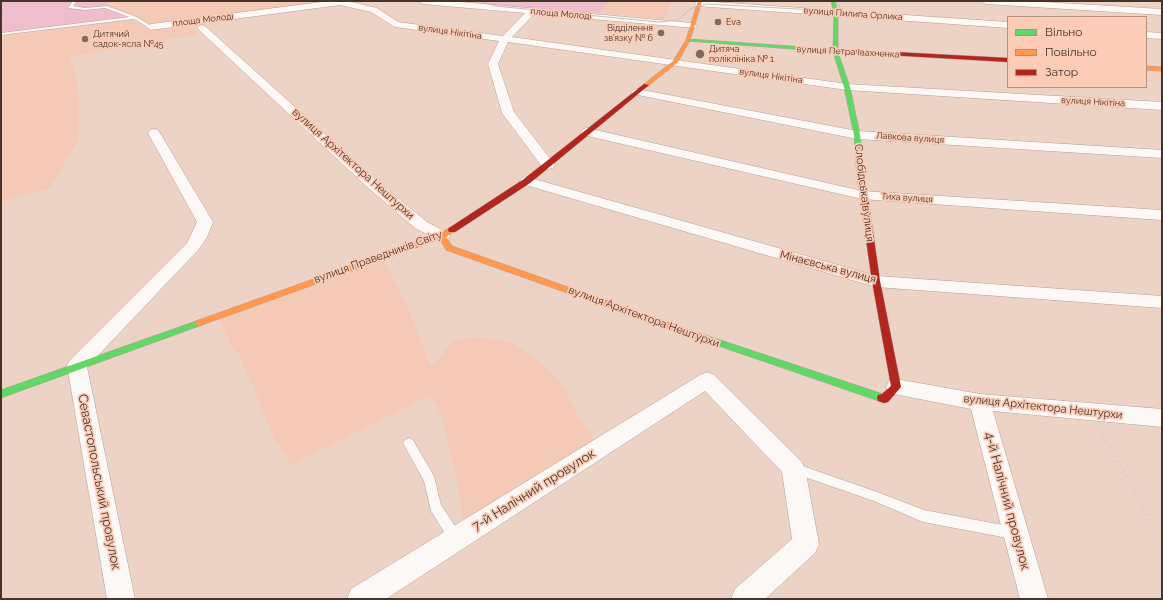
<!DOCTYPE html>
<meta charset="utf-8">
<style>
body{margin:0}
#map{position:relative;width:1163px;height:600px;overflow:hidden;background:#edd2c6;font-family:Raleway,sans-serif}
canvas{display:block}
.frame{position:absolute;inset:0;border:2px solid #46332a;pointer-events:none}
.legend{position:absolute;left:1007px;top:16px;width:140px;height:72px;box-sizing:border-box;background:#fdccb6;border:1px solid #b48f7e;margin:0;padding:5px 7px;list-style:none;font-size:12px;color:#46332a}
.legend li{display:flex;align-items:center;gap:8px;height:20px}
.legend b{width:20px;border:1px solid #b48f7e}
</style>
<div id="map">
<canvas width="1163" height="600"></canvas>
<div class="frame"></div>
<ul class="legend">
<li><b style="height:5px;background:#63d668"></b>Вільно</li>
<li><b style="height:5px;background:#ff974d"></b>Повільно</li>
<li><b style="height:5px;background:#b3261e"></b>Затор</li>
</ul>
</div>
<script>
const g = document.querySelector('canvas').getContext('2d');
g.lineJoin = 'round';
function fill(path, color) { g.fillStyle = color; g.fill(path, 'evenodd'); }
const poly = rows => new Path2D(rows.map(r => 'M' + r).join(''));
function strokePath(path, color, width, dash) { g.strokeStyle = color; g.lineWidth = width; g.lineCap = dash ? 'butt' : 'round'; g.setLineDash(dash || []); g.stroke(path); }
function label(font, color, halo, rows, align = 'center') {
  g.font = font + ' Raleway,sans-serif'; g.lineWidth = 3.5; g.setLineDash([]); g.textBaseline = 'middle'; g.strokeStyle = halo; g.fillStyle = color; for (const [text, x, y, turn = 0] of rows) {
    g.save(); g.translate(x, y); g.rotate((+turn || 0) * Math.PI / 180); g.textAlign = isNaN(turn) ? turn : align; if (halo) g.strokeText(text, 0, 0); g.fillText(text, 0, 0); g.restore();
  }
}
fill(poly([
 [109,1,347,1,151,26,107,6],
 [608,1,672,1,664,19,600,13],
 [131,20,147,28,190,23,197,34,68,57,75,68,79,108,78,141,49,189,1,202,1,36],
 [382,257,409,311,431,367,453,342,473,337,510,342,545,366,556,377,566,392,576,412,592,436,600,444,464,534,458,483,441,415,431,395,291,465,275,439,238,352,234,351,219,317]
]), '#f4c9b6');
fill(poly([
 [1,1,109,1,108,6,135,17,117,18,1,33],
 [482,1,608,1,600,13,589,12,585,16,479,5]
]), '#efbdcc');
const lane = poly([
 [73,1,77,1,73,6,85,8,107,6,137,17,153,27,149,28,134,19,1,35,1,33,129,17,105,8,85,10,68,8,73,1],
 [409,438,413,440,434,476,441,505,461,535,462,539,461,543,456,545,451,543,431,511,424,481,403,443,405,440,409,438],
 [794,463,877,492,924,510,1013,527,1018,529,1019,533,1018,537,1013,539,923,522,874,501,790,472,788,468,790,464,794,463]
]);
const street = poly([
 [329,1,352,1,351,2,377,8,398,22,503,36,525,13,423,4,419,1,450,1,692,23,697,26,695,28,534,14,512,37,847,84,1162,102,1162,110,847,90,508,42,498,64,514,112,555,165,553,168,548,169,543,168,502,113,488,64,499,41,395,27,371,12,340,5,151,30,146,27,151,24,329,1],
 [699,1,1008,22,1008,28,696,6,695,4,696,2,699,1],
 [982,1,1027,1,1162,9,1162,15,986,4,982,1],
 [202,25,205,26,375,179,427,222,448,233,450,236,448,239,442,241,436,239,415,228,365,185,199,30,197,28,199,26,202,25],
 [1146,32,1162,33,1162,39,1146,38,1146,32],
 [637,89,857,131,1162,150,1162,158,857,139,633,94,631,92,633,90,637,89],
 [587,128,862,191,1162,210,1162,220,862,199,583,135,581,132,583,129,587,128],
 [154,129,158,130,160,133,213,222,207,237,199,249,87,367,135,599,107,599,67,365,70,360,187,243,197,222,148,133,150,130,154,129],
 [527,177,877,276,1162,296,1162,308,876,287,522,184,520,181,522,178,527,177],
 [707,372,714,375,801,461,805,468,819,544,815,553,765,599,731,599,735,589,792,539,782,472,705,391,386,599,347,599,351,589,700,375,707,372],
 [896,379,980,394,1162,409,1162,427,993,411,1048,599,1020,599,971,409,889,393,886,387,889,381,896,379]
]);
const fast = poly([
 [831,1,835,1,838,13,838,49,856,50,859,52,856,54,838,52,850,87,860,135,865,177,861,179,857,177,854,135,844,87,833,52,688,41,686,40,688,39,833,49,834,13,831,1],
 [199,320,202,321,204,323,202,325,1,398,1,390,199,320],
 [675,325,886,395,887,398,886,401,882,402,672,330,670,328,672,326,675,325]
]);
const slow = poly([
 [698,1,702,1,690,40,678,62,648,86,644,86,644,84,673,61,686,40,698,1],
 [1146,66,1162,67,1162,71,1146,70,1146,66],
 [449,228,455,228,456,230,446,237,452,246,678,326,680,328,678,330,672,330,446,250,440,239,202,325,196,325,194,323,196,321,439,234,449,228]
]);
const jam = poly([
 [856,50,1008,58,1008,62,854,53,854,51,856,50],
 [644,84,649,85,530,183,455,232,449,232,448,230,449,228,524,179,644,84],
 [861,175,865,177,880,281,901,387,888,402,884,403,878,401,877,398,878,395,882,394,891,386,872,281,857,177,861,175]
]);
strokePath(lane, '#b5a198', 1);
strokePath(street, '#b5a198', 1);
strokePath(fast, '#b5a198', 1);
strokePath(slow, '#b5a198', 1);
strokePath(jam, '#b5a198', 1);
strokePath(poly([
 [1,6,10,1],
 [1,11,59,10],
 [1,14,36,1]
]), '#d9d1cd', 1.5, [0.5, 1.5]);
strokePath(poly([
 [1102,432,1162,541]
]), '#d9d1cd', 3.5, [1.5, 4]);
fill(lane, '#fcf8f6');
fill(street, '#fcf8f6');
fill(fast, '#63d668');
fill(slow, '#ff974d');
fill(jam, '#b3261e');
strokePath(poly([
 [480,1,495,6,658,22,678,20,690,9,706,4,817,10,840,9,839,5,834,1]
]), '#c7c0bd', 1);
for (const [x, y, r, color] of [
 [718,22,4,"#806b61"],
 [661,33,4,"#806b61"],
 [85,39,4,"#806b61"],
 [700,54,5,"#806b61"]
]) { const dot = new Path2D(); dot.arc(x, y, r, 0, 2 * Math.PI); g.fillStyle = color; g.fill(dot); strokePath(dot, '#fdccb6', 1.5); }
label('9px', '#46332a', '#fdccb6', [
 ["площа Молоді",561,14,5],
 ["вулиця Пилипа Орлика",853,14,4],
 ["площа Молоді",203,20,-7],
 ["вулиця Нікітіна",450,32,8],
 ["вулиця Петра Івахненка",848,52,3],
 ["вулиця Нікітіна",771,76,8],
 ["вулиця Нікітіна",1093,102,3],
 ["Лавкова вулиця",910,138,4],
 ["Тиха вулиця",907,198,4]
]);
label('9px', '#46332a', '#fdccb6', [
 ["Eva",726,22],
 ["Відділення",653,28,"right"],
 ["зв'язку № 6",653,38,"right"],
 ["Дитячий",93,34],
 ["садок-ясла №45",93,44],
 ["Дитяча",709,49],
 ["поліклініка № 1",709,59]
], 'left');
label('11px', '#46332a', '#fdccb6', [
 ["вулиця Архітектора Нештурхи",353,164,42],
 ["Слобідська вулиця",864,193,83],
 ["вулиця Праведників Світу",378,257,-20],
 ["Мінаєвська вулиця",828,267,15],
 ["вулиця Архітектора Нештурхи",644,317,20],
 ["вулиця Архітектора Нештурхи",1043,407,6]
]);
label('13px', '#46332a', '#fdccb6', [
 ["Севастопольський провулок",99,482,79],
 ["7-й Налічний провулок",534,490,-32],
 ["4-й Налічний провулок",1007,501,75]
]);
</script>
